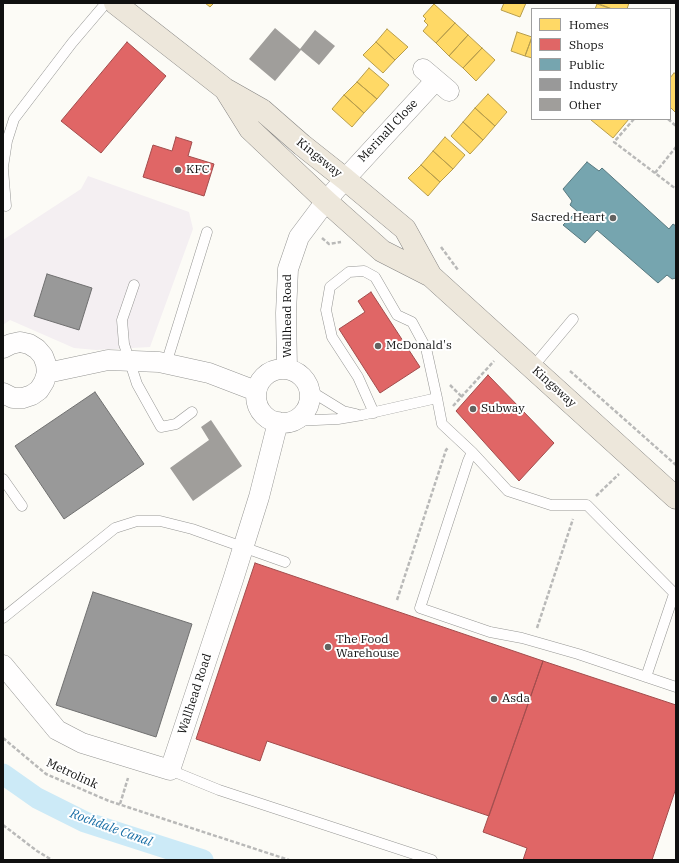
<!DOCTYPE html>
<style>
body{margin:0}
#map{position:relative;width:679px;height:863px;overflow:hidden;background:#fcfbf6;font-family:"IBM Plex Serif",serif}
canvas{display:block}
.frame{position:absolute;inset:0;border:4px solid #101010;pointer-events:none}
.legend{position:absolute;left:531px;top:8px;width:140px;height:112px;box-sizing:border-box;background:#fff;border:1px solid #9f9f9f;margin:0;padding:5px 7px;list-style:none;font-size:12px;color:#101010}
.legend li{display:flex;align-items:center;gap:8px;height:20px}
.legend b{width:20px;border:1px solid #9f9f9f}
</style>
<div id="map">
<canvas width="679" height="863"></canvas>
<div class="frame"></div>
<ul class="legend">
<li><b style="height:11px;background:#ffd966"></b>Homes</li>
<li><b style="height:11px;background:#e06666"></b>Shops</li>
<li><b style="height:11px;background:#76a5af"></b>Public</li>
<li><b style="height:11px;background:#999"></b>Industry</li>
<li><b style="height:11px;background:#a09e9b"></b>Other</li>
</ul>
</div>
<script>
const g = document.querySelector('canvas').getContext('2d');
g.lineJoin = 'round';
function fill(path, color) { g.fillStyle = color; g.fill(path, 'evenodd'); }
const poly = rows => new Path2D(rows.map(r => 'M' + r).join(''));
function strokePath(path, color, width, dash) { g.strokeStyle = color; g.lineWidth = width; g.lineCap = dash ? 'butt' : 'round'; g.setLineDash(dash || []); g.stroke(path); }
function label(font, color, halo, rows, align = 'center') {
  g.font = font + ' "IBM Plex Serif",serif'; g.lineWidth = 4; g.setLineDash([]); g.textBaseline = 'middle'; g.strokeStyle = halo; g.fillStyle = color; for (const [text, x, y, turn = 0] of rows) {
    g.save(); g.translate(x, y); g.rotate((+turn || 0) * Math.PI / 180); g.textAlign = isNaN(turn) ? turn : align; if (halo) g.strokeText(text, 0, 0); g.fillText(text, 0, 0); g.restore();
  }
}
fill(poly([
 [88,176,189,212,193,229,150,347,96,350,74,348,10,320,3,325,3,240,81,189]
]), '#f4eff2');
const homes = poly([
 [205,3,214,3,210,7,205,3],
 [504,3,526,3,520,17,501,10,504,3],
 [597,3,629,3,627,9,612,9,597,3],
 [434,4,455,23,436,43,423,31,428,25,424,21,426,19,423,16,434,4],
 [597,4,612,9,595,9,597,4],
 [455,23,468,35,449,56,436,43,455,23],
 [387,29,408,47,395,60,376,42,387,29],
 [517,32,532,37,525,56,511,51,517,32],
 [468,35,482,48,463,68,449,56,468,35],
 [532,37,532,58,525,56,532,37],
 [376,42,395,60,383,73,363,55,376,42],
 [482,48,495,60,476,81,463,68,482,48],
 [369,68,389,85,377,99,357,82,369,68],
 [674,73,676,74,676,113,670,107,670,78,674,73],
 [357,82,377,99,364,113,344,95,357,82],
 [488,94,507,112,495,126,475,108,488,94],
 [344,95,364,113,352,127,332,109,344,95],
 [475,108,495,126,483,140,463,122,475,108],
 [592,119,629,119,613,138,591,120,592,119],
 [463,122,483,140,470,154,451,136,463,122],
 [445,137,465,155,453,169,433,151,445,137],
 [433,151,453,169,440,182,421,165,433,151],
 [421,165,440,182,428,196,408,178,421,165]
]);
fill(homes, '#ffd966');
strokePath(homes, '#b79d4c', 1);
const shops = poly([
 [127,42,166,76,101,153,61,121,127,42],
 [176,137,192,142,188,156,214,164,204,196,143,177,153,145,172,151,176,137],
 [371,292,420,367,380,393,339,329,365,312,358,301,371,292],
 [488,375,554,443,519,481,456,411,488,375],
 [255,563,543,661,489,816,267,741,260,761,196,739,255,563],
 [543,661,676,705,676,788,652,860,523,860,527,848,483,832,543,661]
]);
fill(shops, '#e06666');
strokePath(shops, '#a24c4c', 1);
const public = poly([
 [587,162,599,171,602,168,669,229,673,224,676,226,676,278,672,279,667,275,658,283,597,230,585,243,563,225,577,211,570,205,572,201,563,189,587,162]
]);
fill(public, '#76a5af');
strokePath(public, '#57787f', 1);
const industry = poly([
 [47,274,92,288,79,330,34,316,47,274],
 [95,392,144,464,64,519,15,446,95,392],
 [93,592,192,624,156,737,56,705,93,592]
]);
fill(industry, '#999');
strokePath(industry, '#707070', 1);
strokePath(poly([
 [3,774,37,798,85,822,203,860]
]), '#cceaf7', 21);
fill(poly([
 [275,28,300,49,315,30,335,46,319,65,301,50,275,81,249,59],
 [211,420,242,466,193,501,170,468,209,440,201,427]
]), '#a09e9b');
const lane = poly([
 [3,167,7,141,14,119,72,43,106,3],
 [3,169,6,206],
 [134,285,122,320,124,344,137,384,161,427,176,424,192,412],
 [166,364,207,232],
 [532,368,573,319],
 [308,385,317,395,343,411,356,414],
 [374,413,358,377,332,337,326,310,330,287,349,272,364,271,375,277,397,315,412,322,426,348,437,398],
 [294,421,338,419,362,415,437,398,442,424,472,452,508,491,551,505,587,505,676,595],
 [472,452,468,461,420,608,490,632,522,638,578,654,676,687],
 [3,479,22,506],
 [3,618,115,528,137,521,160,521,192,529,285,562],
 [646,677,674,594],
 [170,770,219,790,432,860]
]);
const street = poly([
 [423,69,449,91],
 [3,348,11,344,20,342,29,344,37,349,43,356,46,364,47,373,44,382,39,390,32,395,23,398,13,398,3,393],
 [287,368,286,313,288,269,299,237,326,201,345,179,436,80],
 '256 396a27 27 0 1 1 54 0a27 27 0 1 1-54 0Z',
 [47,373,108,360,159,362,209,373,256,391],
 [3,665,57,730,82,743,170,770,233,580,259,497,278,422]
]);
const primary = poly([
 [115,3,225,89,262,110,302,145,345,179,405,229,431,276],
 [225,89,250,129,326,201,382,251,431,276,676,498]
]);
strokePath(lane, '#969694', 11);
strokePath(street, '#969694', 21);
strokePath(primary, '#848381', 23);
strokePath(poly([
 [634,119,614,142,676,189],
 [668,119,676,126],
 [655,173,676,147],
 [322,238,329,244,341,242],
 [441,247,458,270],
 [570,371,676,465],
 [450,385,462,397],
 [453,406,494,361],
 [596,496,619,474],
 [397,600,446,450,448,448],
 [537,628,573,519],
 [3,738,46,774,109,801,289,860],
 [120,804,128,778],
 [3,825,37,851,52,860]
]), '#b9b9b8', 2.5, [4, 2]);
strokePath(lane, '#fffefe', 10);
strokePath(street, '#fffefe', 20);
strokePath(primary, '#ede7db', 22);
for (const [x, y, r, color] of [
 [178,170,4,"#636260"],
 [613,218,4,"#636260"],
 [378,346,4,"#636260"],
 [473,409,4,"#636260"],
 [328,647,4,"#636260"],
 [494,699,4,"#636260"]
]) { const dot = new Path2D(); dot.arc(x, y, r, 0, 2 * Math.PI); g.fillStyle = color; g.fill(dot); strokePath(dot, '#fff', 1.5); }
label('12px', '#101010', '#fff', [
 ["Merinall Close",388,131,-47],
 ["Kingsway",319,158,39],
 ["Wallhead Road",288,316,-90],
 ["Kingsway",554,387,42],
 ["Wallhead Road",195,694,-72],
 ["Metrolink",72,774,25]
]);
label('12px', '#101010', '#fff', [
 ["KFC",186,170],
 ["Sacred Heart",605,218,"right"],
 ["McDonald's",386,346],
 ["Subway",481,409],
 ["The Food",336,640],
 ["Warehouse",336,654],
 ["Asda",502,699]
], 'left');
label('italic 13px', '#176da5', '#fff', [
 ["Rochdale Canal",111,828,20]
]);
</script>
